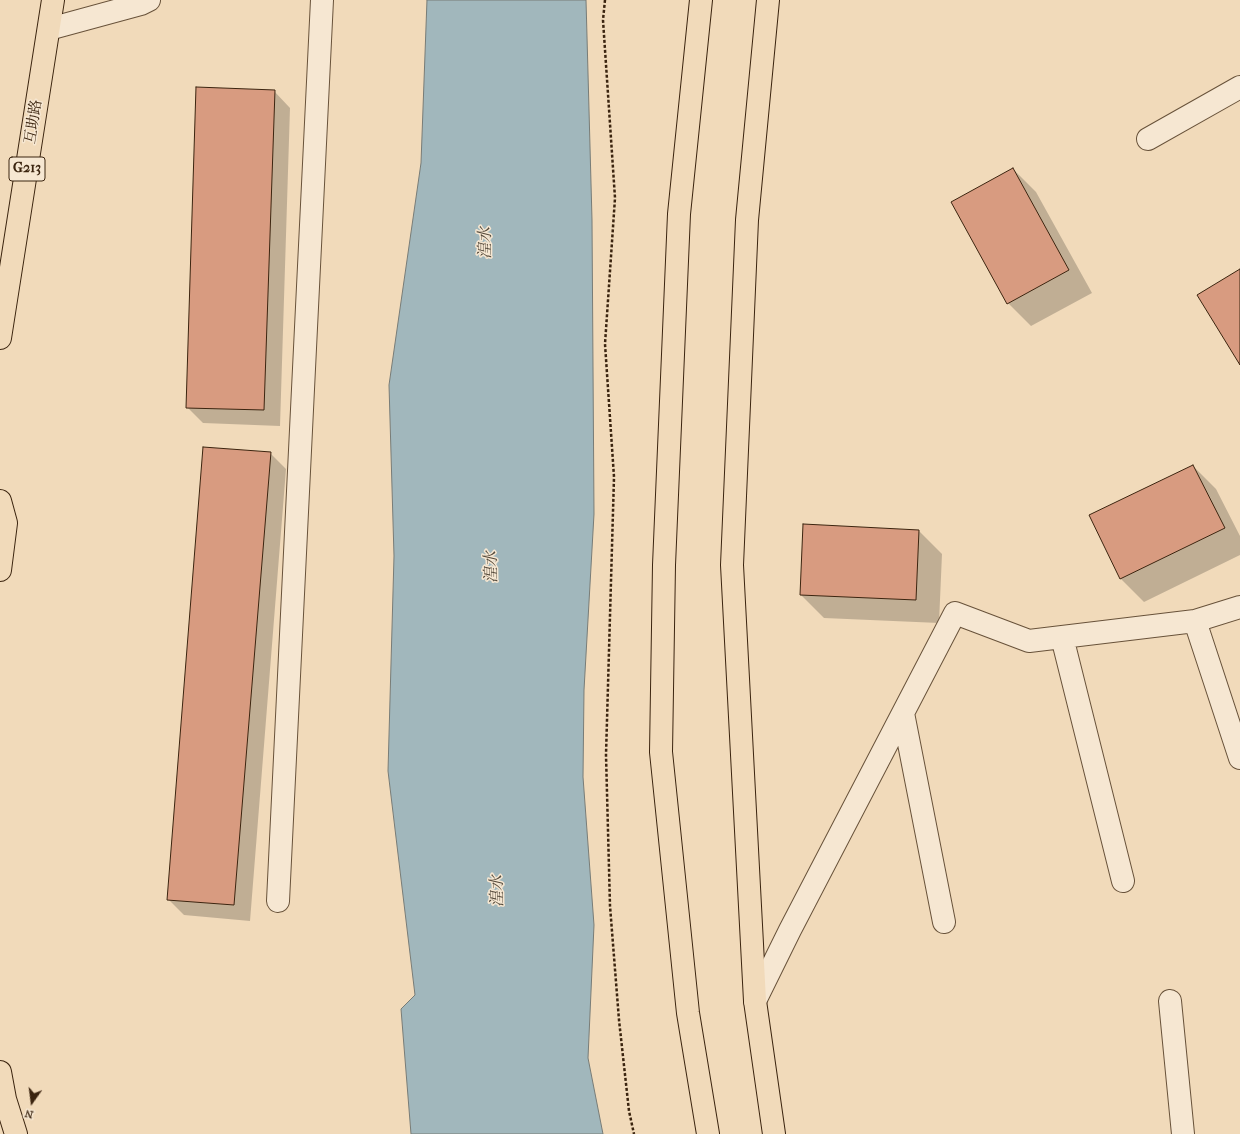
<!DOCTYPE html>
<meta charset="utf-8">
<style>
body{margin:0}
#map{position:relative;width:1240px;height:1134px;overflow:hidden;background:#f1daba;font-family:"IM FELL French Canon",serif}
canvas{display:block}
.north{position:absolute;left:12px;top:1082px;width:40px;height:40px;-webkit-text-stroke:3px #f6e7d2;paint-order:stroke;rotate:194deg;font-size:11px;font-weight:700;line-height:16px;text-align:center;color:#3b240f}
.north::after{content:'';display:block;margin:auto;width:14px;height:18px;background:#3b240f;clip-path:polygon(50% 0,100% 100%,50% 72%,0 100%)}
</style>
<div id="map">
<canvas width="1240" height="1134"></canvas>
<div class="north">N</div>
</div>
<script>
const g = document.querySelector('canvas').getContext('2d');
g.lineJoin = 'round';
function fill(path, color) { g.fillStyle = color; g.fill(path, 'evenodd'); }
const poly = rows => new Path2D(rows.map(r => 'M' + r).join(''));
function strokePath(path, color, width, dash) { g.strokeStyle = color; g.lineWidth = width; g.lineCap = dash ? 'butt' : 'round'; g.setLineDash(dash || []); g.stroke(path); }
function label(font, color, halo, rows, align = 'center') {
  g.font = font + ' "IM FELL French Canon","Noto Serif SC",serif'; g.lineWidth = 3; g.setLineDash([]); g.textBaseline = 'middle'; g.strokeStyle = halo; g.fillStyle = color; for (const [text, x, y, turn = 0] of rows) {
    g.save(); g.translate(x, y); g.rotate((+turn || 0) * Math.PI / 180); g.textAlign = isNaN(turn) ? turn : align; if (halo) g.strokeText(text, 0, 0); g.fillText(text, 0, 0); g.restore();
  }
}
const water = poly([
 [427,0,586,0,592,220,594,514,584,690,583,777,594,925,588,1058,603,1134,411,1134,401,1009,415,995,388,771,394,556,389,385,421,163,427,0]
]);
fill(water, '#a1b7bc');
strokePath(water, '#787c77', 1);
fill(poly([
 [274,91,290,108,280,426,203,423,187,407],
 [1013,169,1036,192,1092,293,1031,326,1008,303],
 [270,453,286,469,250,921,184,915,168,899],
 [1193,466,1216,489,1240,536,1240,555,1144,602,1121,579,1090,516],
 [919,531,942,554,939,623,824,618,801,595]
]), '#0003');
const building = poly([
 [196,87,275,90,264,410,186,408,196,87],
 [1013,168,1069,270,1007,304,951,202,1013,168],
 [1240,269,1240,365,1197,295,1240,269],
 [203,447,271,452,234,905,167,900,203,447],
 [1193,465,1225,528,1120,579,1089,515,1193,465],
 [803,524,919,530,916,600,800,595,803,524]
]);
fill(building, '#d89b80');
strokePath(building, '#3b240f', 1);
const minor = poly([
 [49,29,141,4,149,0],
 [1148,139,1240,87],
 [1195,621,1240,758],
 [1062,637,1123,881],
 [903,713,944,922],
 [278,901,322,0],
 [755,1001,790,930,955,613,1029,641,1195,621,1240,607],
 [1170,1001,1183,1134]
]);
const major = poly([
 [701,0,679,214,664,565,661,752,688,1013,708,1134],
 [768,0,747,220,732,565,755,1001,774,1134],
 [0,501,6,523,0,570],
 [0,1072,5,1099,16,1134]
]);
const highway = poly([
 [0,338,53,0]
]);
strokePath(minor, '#68523a', 24);
strokePath(major, '#3b240f', 24);
strokePath(highway, '#3b240f', 24);
strokePath(poly([
 [605,0,603,20,615,198,605,344,614,477,606,755,610,906,619,1020,629,1111,634,1134]
]), '#3b240f', 2.5, [3, 2]);
strokePath(minor, '#f6e7d2', 22);
strokePath(major, '#f1daba', 22);
strokePath(highway, '#f1daba', 22);
for (const [x, y, w] of [
 [27,169,36]
]) { const box = new Path2D(); box.roundRect(x - w / 2, y - 12, w, 24, 3); g.fillStyle = '#f6e7d2'; g.fill(box); strokePath(box, '#3b240f', 1); }
label('bold 14px', '#3b240f', null, [
 ["G213",27,169]
]);
label('15px', '#3b240f', '#f6e7d2', [
 ["互助路",34,122,-81]
]);
label('italic 16px', '#54493a', '#f6e7d2', [
 ["湟水",486,243,-90],
 ["湟水",492,567,-91],
 ["湟水",498,891,-91]
]);
</script>
